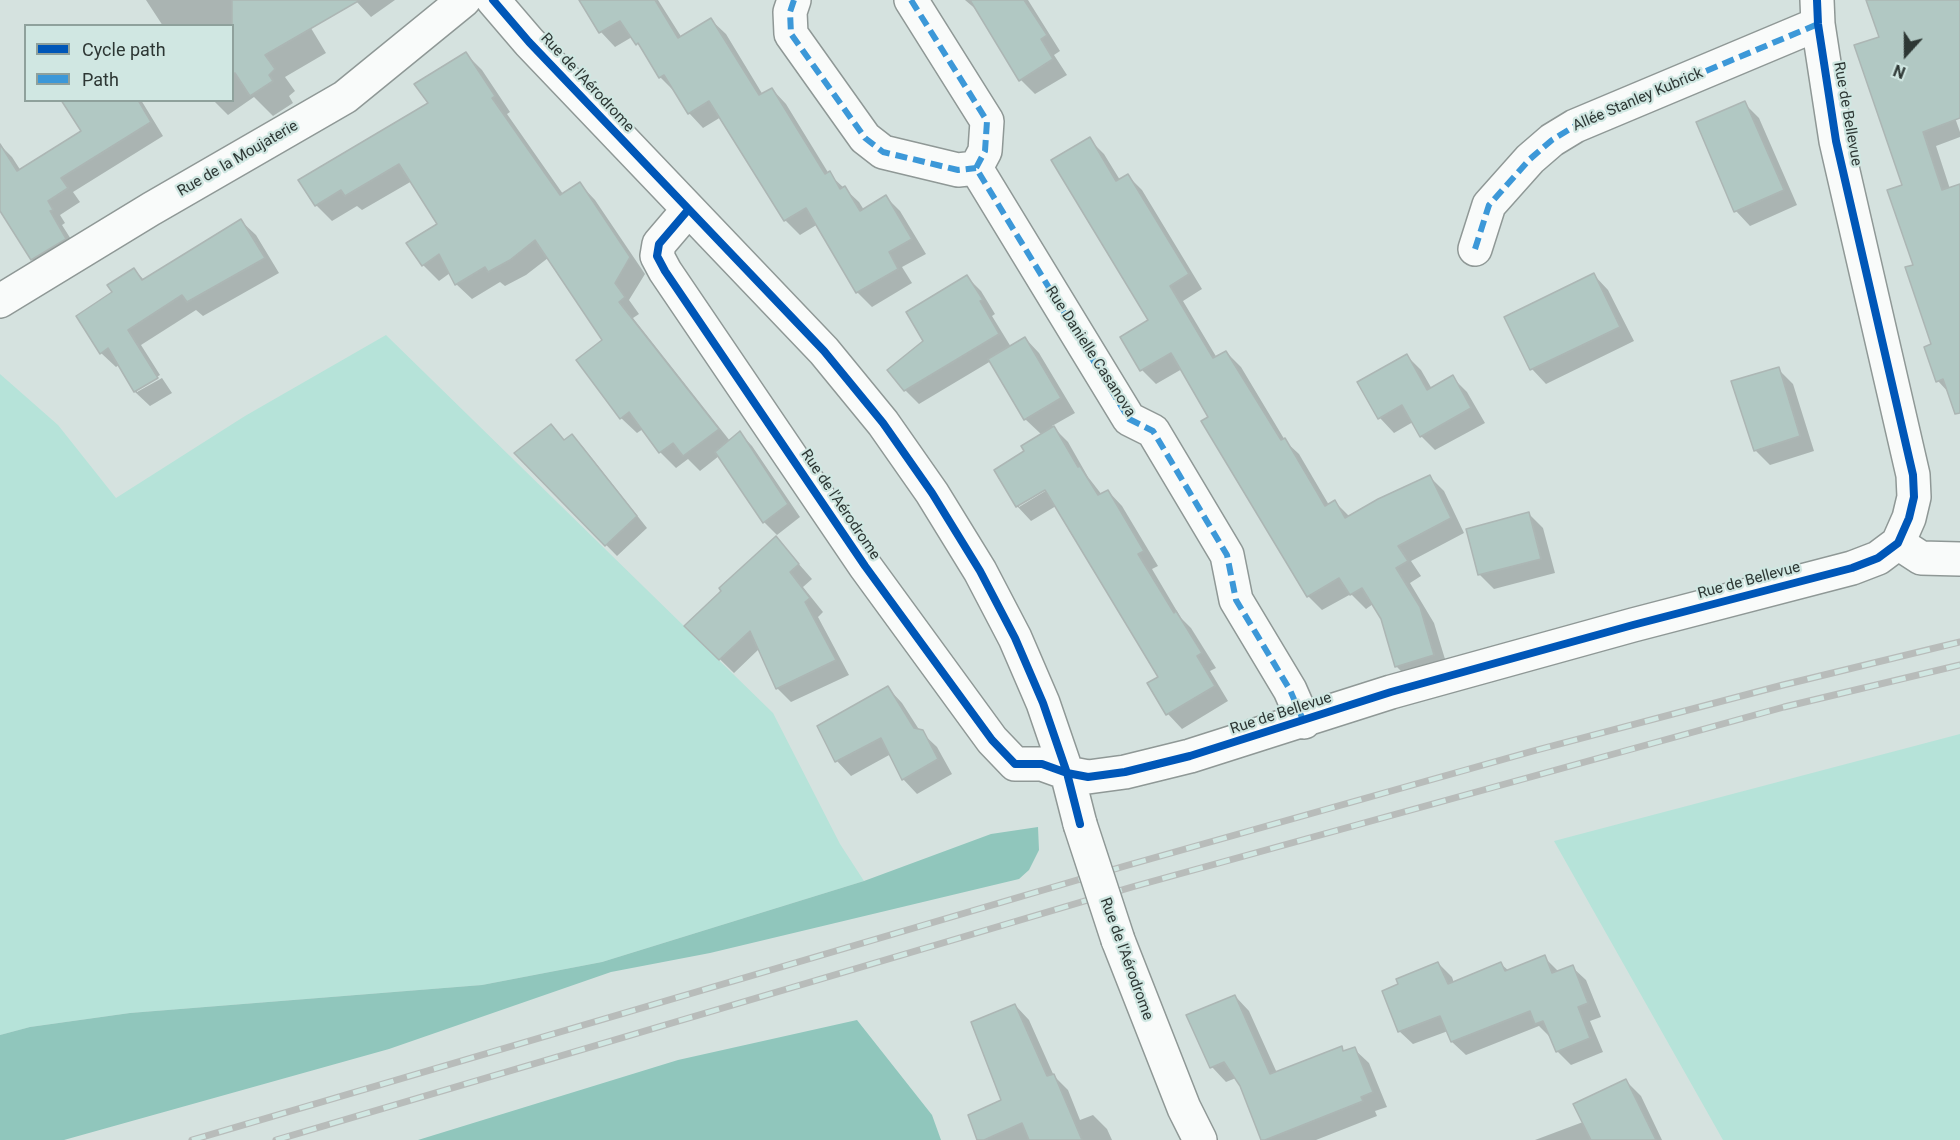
<!DOCTYPE html>
<meta charset="utf-8">
<style>
body{margin:0}
#map{position:relative;width:1960px;height:1140px;overflow:hidden;background:#d5e2df;font-family:Roboto,sans-serif}
canvas{display:block}
.legend{position:absolute;left:24px;top:24px;width:210px;height:78px;box-sizing:border-box;background:#d0e7e2;border:2px solid #8fa19c;margin:0;padding:8px 10px;list-style:none;font-size:18px;color:#2d3734}
.legend li{display:flex;align-items:center;gap:12px;height:30px}
.legend b{width:30px;border:2px solid #8fa19c}
.north{position:absolute;left:1876px;top:24px;width:60px;height:60px;-webkit-text-stroke:4px #d0e7e2;paint-order:stroke;rotate:201deg;font-size:16px;font-weight:700;line-height:24px;text-align:center;color:#2d3734}
.north::after{content:'';display:block;margin:auto;width:21px;height:27px;background:#2d3734;clip-path:polygon(50% 0,100% 100%,50% 72%,0 100%)}
</style>
<div id="map">
<canvas width="1960" height="1140"></canvas>
<ul class="legend">
<li><b style="height:8px;background:#0057b8"></b>Cycle path</li>
<li><b style="height:8px;background:#3c98d8"></b>Path</li>
</ul>
<div class="north">N</div>
</div>
<script>
const g = document.querySelector('canvas').getContext('2d');
g.lineJoin = 'round';
function fill(path, color) { g.fillStyle = color; g.fill(path, 'evenodd'); }
const poly = rows => new Path2D(rows.map(r => 'M' + r).join(''));
function strokePath(path, color, width, dash) { g.strokeStyle = color; g.lineWidth = width; g.lineCap = dash ? 'butt' : 'round'; g.setLineDash(dash || []); g.stroke(path); }
function label(font, color, halo, rows, align = 'center') {
  g.font = font + ' Roboto,sans-serif'; g.lineWidth = 4.5; g.setLineDash([]); g.textBaseline = 'middle'; g.strokeStyle = halo; g.fillStyle = color; for (const [text, x, y, turn = 0] of rows) {
    g.save(); g.translate(x, y); g.rotate((+turn || 0) * Math.PI / 180); g.textAlign = isNaN(turn) ? turn : align; if (halo) g.strokeText(text, 0, 0); g.fillText(text, 0, 0); g.restore();
  }
}
fill(poly([
 [386,335,773,713,840,844,864,881,602,962,482,985,130,1013,30,1027,0,1035,0,374,58,425,116,498,245,416],
 [1960,734,1960,1140,1723,1140,1554,841]
]), '#b6e3d9');
fill(poly([
 [1038,827,1039,850,1029,870,1019,879,710,953,611,972,389,1049,64,1140,0,1140,0,1035,30,1027,130,1013,482,985,602,962,864,881,991,834],
 [857,1020,932,1115,941,1140,418,1140,678,1060]
]), '#90c6bc');
fill(poly([
 [146,0,294,0,326,53,285,77,295,91,289,96,293,103,273,116,254,97,228,115,213,100,232,100,232,26,163,26],
 [355,0,395,0,371,17],
 [583,0,658,0,682,38,711,20,726,34,763,95,772,89,786,104,829,174,859,202,864,210,886,197,900,211,926,254,902,267,912,283,872,307,857,292,818,224,800,235,785,220,721,117,703,128,689,113,675,92,660,77,645,52,632,37,615,47,601,32,581,1],
 [965,0,1028,0,1060,51,1054,55,1067,75,1035,94,1021,80,978,11],
 [1868,0,1960,0,1960,67,1940,75,1960,132,1960,137,1936,146,1950,189,1960,186,1960,411,1950,394,1938,381,1933,345,1904,186,1881,38],
 [466,54,482,70,510,112,507,114,563,194,580,184,595,200,645,274,629,300,639,314,633,318,730,441,740,433,752,446,800,517,777,535,764,522,719,456,700,471,688,459,676,468,660,452,643,429,637,433,621,418,604,340,548,258,526,275,505,286,500,282,472,299,456,284,450,273,439,281,423,265,408,243,439,224,412,181,362,210,357,206,332,221,316,205,430,104],
 [77,100,141,100,163,136,73,192,80,202,60,215,65,223,62,225,79,252,45,273,32,259,0,208,0,145,12,157,21,171,83,132],
 [1744,103,1759,118,1797,205,1750,226,1736,211,1698,123],
 [1089,139,1104,154,1120,180,1127,175,1142,190,1202,289,1183,301,1217,358,1226,352,1241,367,1286,442,1299,454,1329,505,1335,502,1350,517,1430,477,1444,491,1464,533,1411,561,1421,576,1410,583,1434,623,1448,669,1411,681,1396,666,1382,618,1373,604,1366,609,1351,594,1322,610,1308,596,1182,369,1156,384,1142,370,1150,320],
 [241,221,256,235,279,273,203,316,196,310,141,345,160,375,137,389,137,392,162,378,172,393,150,406,135,392,119,365,116,367,101,353,114,292,134,269,144,280],
 [1594,275,1608,290,1634,341,1546,384,1532,369],
 [967,277,981,291,995,314,992,316,1011,347,1025,338,1039,353,1075,413,1052,426,1068,442,1088,477,1102,495,1108,491,1122,506,1158,566,1152,569,1181,618,1191,628,1216,668,1210,671,1228,701,1182,729,1168,714,1149,684,1160,677,1056,506,1031,521,1017,506,1026,452,1042,435,1025,419,991,361,919,404,905,390,925,341],
 [1050,485,1052,487,1019,507,1019,503],
 [1407,356,1421,370,1432,389,1452,377,1467,392,1485,423,1435,450,1421,436,1413,422,1394,433,1380,418,1359,382],
 [1778,369,1793,384,1814,451,1770,465,1755,450],
 [551,426,565,441,572,436,583,447,647,528,617,556,516,453],
 [1528,513,1543,528,1555,573,1494,589,1479,574],
 [776,538,812,579,803,587,823,612,818,617,849,675,791,702,777,688,759,649,734,673,686,626],
 [888,688,902,703,920,731,937,747,952,774,917,794,903,779,891,754,851,776,837,761,819,727],
 [1544,957,1558,971,1572,967,1586,980,1601,1017,1590,1021,1603,1052,1571,1065,1557,1051,1550,1037,1539,1026,1466,1055,1452,1042,1448,1031,1413,1044,1399,1031,1438,963,1452,977,1454,983,1501,964,1509,971],
 [1235,996,1249,1011,1277,1073,1341,1048,1345,1052,1354,1049,1369,1063,1387,1107,1375,1111,1377,1116,1316,1140,1262,1140,1241,1086,1236,1078,1226,1082,1212,1067,1188,1016],
 [1015,1005,1029,1020,1054,1076,1068,1090,1080,1120,1093,1115,1107,1129,1112,1140,978,1140,1003,1101],
 [1626,1081,1641,1096,1662,1140,1535,1140,1583,1122]
]), '#0003');
const building = poly([
 [232,0,360,0,265,55,275,69,269,75,273,81,250,96,235,73,232,74,232,0],
 [579,0,655,0,678,38,711,18,759,95,772,88,825,174,830,171,840,189,845,186,860,211,886,195,912,239,889,252,898,269,856,293,806,208,784,221,709,101,688,114,664,75,659,78,638,43,636,45,620,21,599,33,579,0],
 [970,0,1024,0,1047,35,1041,39,1053,59,1019,81,970,0],
 [1866,0,1960,0,1960,118,1923,132,1942,190,1960,184,1960,413,1955,414,1943,379,1936,382,1924,347,1931,344,1905,267,1913,265,1887,190,1902,185,1854,45,1879,37,1866,0],
 [466,52,495,96,492,98,560,195,580,182,630,257,615,283,625,297,619,302,719,429,683,456,673,443,659,453,629,412,620,419,576,360,602,340,535,240,510,260,488,272,485,267,455,285,439,254,422,266,406,243,437,224,399,164,345,196,341,190,315,206,298,180,428,103,414,84,466,52],
 [61,100,138,100,151,122,61,178,68,188,48,201,53,210,50,211,66,239,31,260,0,211,0,144,17,171,81,131,61,100],
 [1745,101,1784,190,1734,212,1696,122,1745,101],
 [1090,137,1116,181,1128,174,1189,274,1170,286,1213,358,1226,351,1281,440,1285,438,1325,506,1335,500,1345,518,1378,499,1430,475,1451,518,1398,546,1408,561,1396,568,1420,607,1434,655,1395,667,1381,619,1362,588,1350,595,1339,578,1307,597,1201,421,1208,417,1171,353,1140,371,1120,337,1148,320,1051,160,1090,137],
 [241,219,265,258,187,302,182,295,128,330,158,378,134,392,108,348,100,354,76,316,112,292,107,285,134,268,142,280,241,219],
 [1594,273,1620,327,1530,370,1504,317,1594,273],
 [967,275,983,300,980,301,999,334,904,391,887,370,923,341,906,312,967,275],
 [1025,337,1061,398,1024,420,988,359,1025,337],
 [1407,354,1427,390,1453,375,1471,408,1420,437,1402,405,1378,419,1357,382,1407,354],
 [1779,367,1800,436,1754,451,1731,381,1779,367],
 [551,424,564,440,572,434,637,516,605,546,514,453,551,424],
 [1054,426,1078,467,1080,466,1098,495,1108,490,1144,551,1138,554,1174,613,1176,611,1202,653,1197,656,1215,686,1166,715,1147,683,1158,677,1045,490,1016,507,994,470,1024,451,1021,446,1054,426],
 [740,431,788,504,763,523,715,452,740,431],
 [1529,512,1541,559,1478,575,1466,529,1529,512],
 [776,536,799,564,790,572,810,598,805,602,836,660,776,689,750,631,719,660,684,626,721,591,719,588,776,536],
 [888,686,914,728,923,730,938,759,902,780,881,738,835,762,817,726,888,686],
 [1545,955,1552,973,1573,965,1588,1003,1578,1007,1590,1038,1556,1052,1543,1021,1535,1024,1530,1011,1451,1042,1440,1016,1398,1032,1382,991,1398,984,1396,979,1438,962,1448,984,1501,962,1505,971,1545,955],
 [1235,995,1270,1074,1342,1046,1343,1051,1355,1047,1373,1092,1361,1097,1363,1101,1265,1140,1261,1140,1240,1086,1224,1062,1210,1068,1186,1015,1235,995],
 [1015,1004,1047,1076,1054,1074,1082,1140,1029,1140,1022,1123,984,1140,977,1140,968,1115,1001,1100,971,1022,1015,1004],
 [1626,1079,1656,1140,1591,1140,1573,1104,1626,1079]
]);
fill(building, '#b1c8c3');
strokePath(building, '#acb6b4', 1.5);
const minor = poly([
 [493,0,529,42,824,351,883,423,932,493,980,571,1015,638,1043,703,1067,773,1080,824],
 [794,0,790,12,791,34,865,138,883,152,958,170,976,168],
 [911,0,987,121,985,151,976,168,1129,419,1153,431,1227,555,1236,600,1290,690,1304,722],
 [688,210,659,244,657,256,665,271,865,566,992,740,1015,764,1042,764,1067,773,1088,777,1125,772,1190,756,1391,692,1633,625,1852,568,1878,558,1898,543,1909,518,1914,497,1913,475,1836,141,1818,24,1817,0],
 [1475,249,1489,205,1530,159,1552,140,1575,126,1818,24],
 [0,301,151,209,345,97,464,0],
 [1898,543,1921,558,1960,559],
 [1118,940,1184,1108,1200,1140]
]);
strokePath(minor, '#8f9896', 36);
strokePath(minor, '#f9fbfa', 33);
const rail = poly([
 [192,1140,1125,866,1533,751,1783,685,1960,642],
 [276,1140,1132,887,1784,707,1960,665]
]);
strokePath(rail, '#b8bcba', 7);
strokePath(rail, '#d0e7e2', 4.5, [14]);
const minorBridge = poly([
 [1080,824,1118,940]
]);
strokePath(minorBridge, '#8f9896', 36, []);
strokePath(minorBridge, '#f9fbfa', 33);
strokePath(poly([
 [794,0,790,12,791,34,865,138,883,152,958,170,976,168],
 [911,0,987,121,985,151,976,168,1129,419,1153,431,1227,555,1236,600,1290,690,1304,722],
 [1475,249,1489,205,1530,159,1552,140,1575,126,1818,24]
]), '#3c98d8', 6, [12, 6]);
strokePath(poly([
 [493,0,529,42,824,351,883,423,932,493,980,571,1015,638,1043,703,1067,773,1080,824],
 [688,210,659,244,657,256,665,271,865,566,992,740,1015,764,1042,764,1067,773,1088,777,1125,772,1190,756,1391,692,1633,625,1852,568,1878,558,1898,543,1909,518,1914,497,1913,475,1836,141,1818,24,1817,0]
]), '#0057b8', 8);
label('15px', '#2d3734', '#d0e7e2', [
 ["Rue de l'Aérodrome",587,83,47],
 ["Allée Stanley Kubrick",1638,100,-23],
 ["Rue de Bellevue",1847,114,80],
 ["Rue de la Moujaterie",238,159,-30],
 ["Rue Danielle Casanova",1090,352,57],
 ["Rue de l'Aérodrome",840,505,56],
 ["Rue de Bellevue",1749,581,-15],
 ["Rue de Bellevue",1281,714,-18],
 ["Rue de l'Aérodrome",1126,959,70]
]);
</script>
